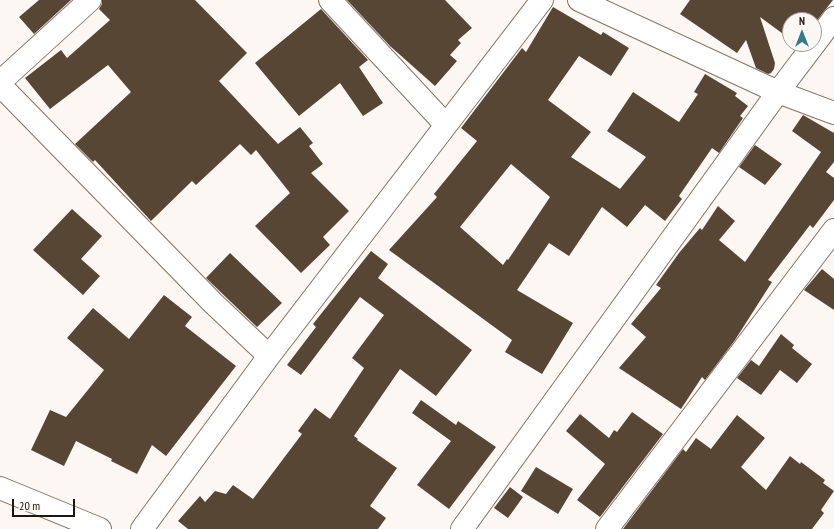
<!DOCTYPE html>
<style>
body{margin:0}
#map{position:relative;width:834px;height:529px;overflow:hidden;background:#fcf7f3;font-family:"PT Sans Narrow",sans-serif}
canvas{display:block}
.north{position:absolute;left:782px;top:12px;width:40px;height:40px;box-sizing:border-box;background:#fcf7f3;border:1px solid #a39d97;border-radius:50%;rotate:0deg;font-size:11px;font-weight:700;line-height:16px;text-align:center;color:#1d160e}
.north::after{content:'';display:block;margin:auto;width:14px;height:18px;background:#367c88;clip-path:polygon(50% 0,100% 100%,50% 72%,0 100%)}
.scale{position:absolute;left:12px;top:499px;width:63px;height:18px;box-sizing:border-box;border:2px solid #1d160e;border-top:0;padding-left:5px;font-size:12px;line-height:14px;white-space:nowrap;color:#1d160e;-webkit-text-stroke:3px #fcf7f3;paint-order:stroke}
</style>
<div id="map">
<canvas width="834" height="529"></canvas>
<div class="north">N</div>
<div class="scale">20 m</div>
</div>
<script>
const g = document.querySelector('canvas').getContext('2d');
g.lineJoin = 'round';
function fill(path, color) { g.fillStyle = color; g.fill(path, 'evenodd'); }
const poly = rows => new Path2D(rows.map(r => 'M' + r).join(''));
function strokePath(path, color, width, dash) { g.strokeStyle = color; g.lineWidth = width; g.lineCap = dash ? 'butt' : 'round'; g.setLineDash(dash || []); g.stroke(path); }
fill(poly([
 [39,0,71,0,34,34,19,17],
 [102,0,195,0,247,53,219,81,278,144,300,127,313,143,309,146,323,164,311,173,349,211,323,237,330,245,301,273,255,226,290,193,256,150,251,155,240,144,196,185,192,181,151,221,95,160,93,162,75,144,131,92,108,65,50,109,25,78,61,50,67,58,110,20,99,9,102,4],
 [347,0,445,0,472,28,458,40,461,43,450,55,457,61,435,86,390,46],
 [690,0,833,0,814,24,814,20,790,20,790,39,760,17,775,63,774,69,771,73,768,74,756,68,746,40,737,53,680,14],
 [553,7,601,35,603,32,629,48,611,76,579,56,548,100,591,132,571,157,620,189,646,157,607,131,633,92,679,122,698,94,694,92,705,74,737,93,735,96,748,106,740,116,743,118,719,153,712,148,679,196,682,199,665,221,645,205,627,227,602,207,569,256,549,243,517,290,573,323,542,374,505,352,512,340,389,250,437,197,434,194,477,141,461,128,522,48,526,52],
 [511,164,550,197,508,260,507,259,503,265,460,227],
 [321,9,368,60,359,67,383,103,363,116,340,83,299,116,255,63],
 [803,115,834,133,834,162,826,172,834,178,834,200,813,228,810,225,768,280,772,282,735,340,705,380,702,377,681,409,619,368,646,337,631,324,661,288,656,285,679,253,700,228,702,230,718,206,735,221,719,240,745,262,821,152,792,131],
 [755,145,782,164,765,185,739,167],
 [72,209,102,236,81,259,100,276,83,295,33,250],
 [371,251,388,264,378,278,472,350,436,396,400,369,354,436,358,439,357,440,397,468,370,506,386,518,378,529,188,529,178,521,200,496,205,502,215,491,226,494,233,485,253,499,302,434,298,431,315,408,330,419,364,368,352,358,384,315,360,297,301,375,287,365,316,327,313,324],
 [230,253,282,303,257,327,206,278],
 [822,269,834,279,834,310,804,290],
 [164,295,192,317,185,326,236,366,166,456,152,445,137,474,111,461,112,459,76,441,64,466,31,450,50,410,66,417,104,370,67,338,93,308,129,339],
 [781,334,794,345,792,348,812,364,797,383,780,370,761,395,737,378,751,360,759,366],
 [421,400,456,425,458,421,496,447,449,509,417,485,451,441,412,413],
 [632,412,663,434,600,517,577,500,605,464,566,431,580,414,609,438,614,430,617,432],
 [737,415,765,438,741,467,766,490,790,456,800,464,801,462,825,480,823,483,834,491,821,510,824,513,812,529,623,529,683,449,686,452,696,438,711,449],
 [536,467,573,489,558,514,521,491],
 [510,487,523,497,508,518,494,508]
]), '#584635');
const minor = poly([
 [330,0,446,125],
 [579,0,778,92,834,113],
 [0,82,90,0],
 [0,85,213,303,269,356],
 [0,488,100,529],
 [142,529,269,356,542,0],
 [462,529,778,92,834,18],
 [607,529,834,230]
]);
strokePath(minor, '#867360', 24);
strokePath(minor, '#fff', 22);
</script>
